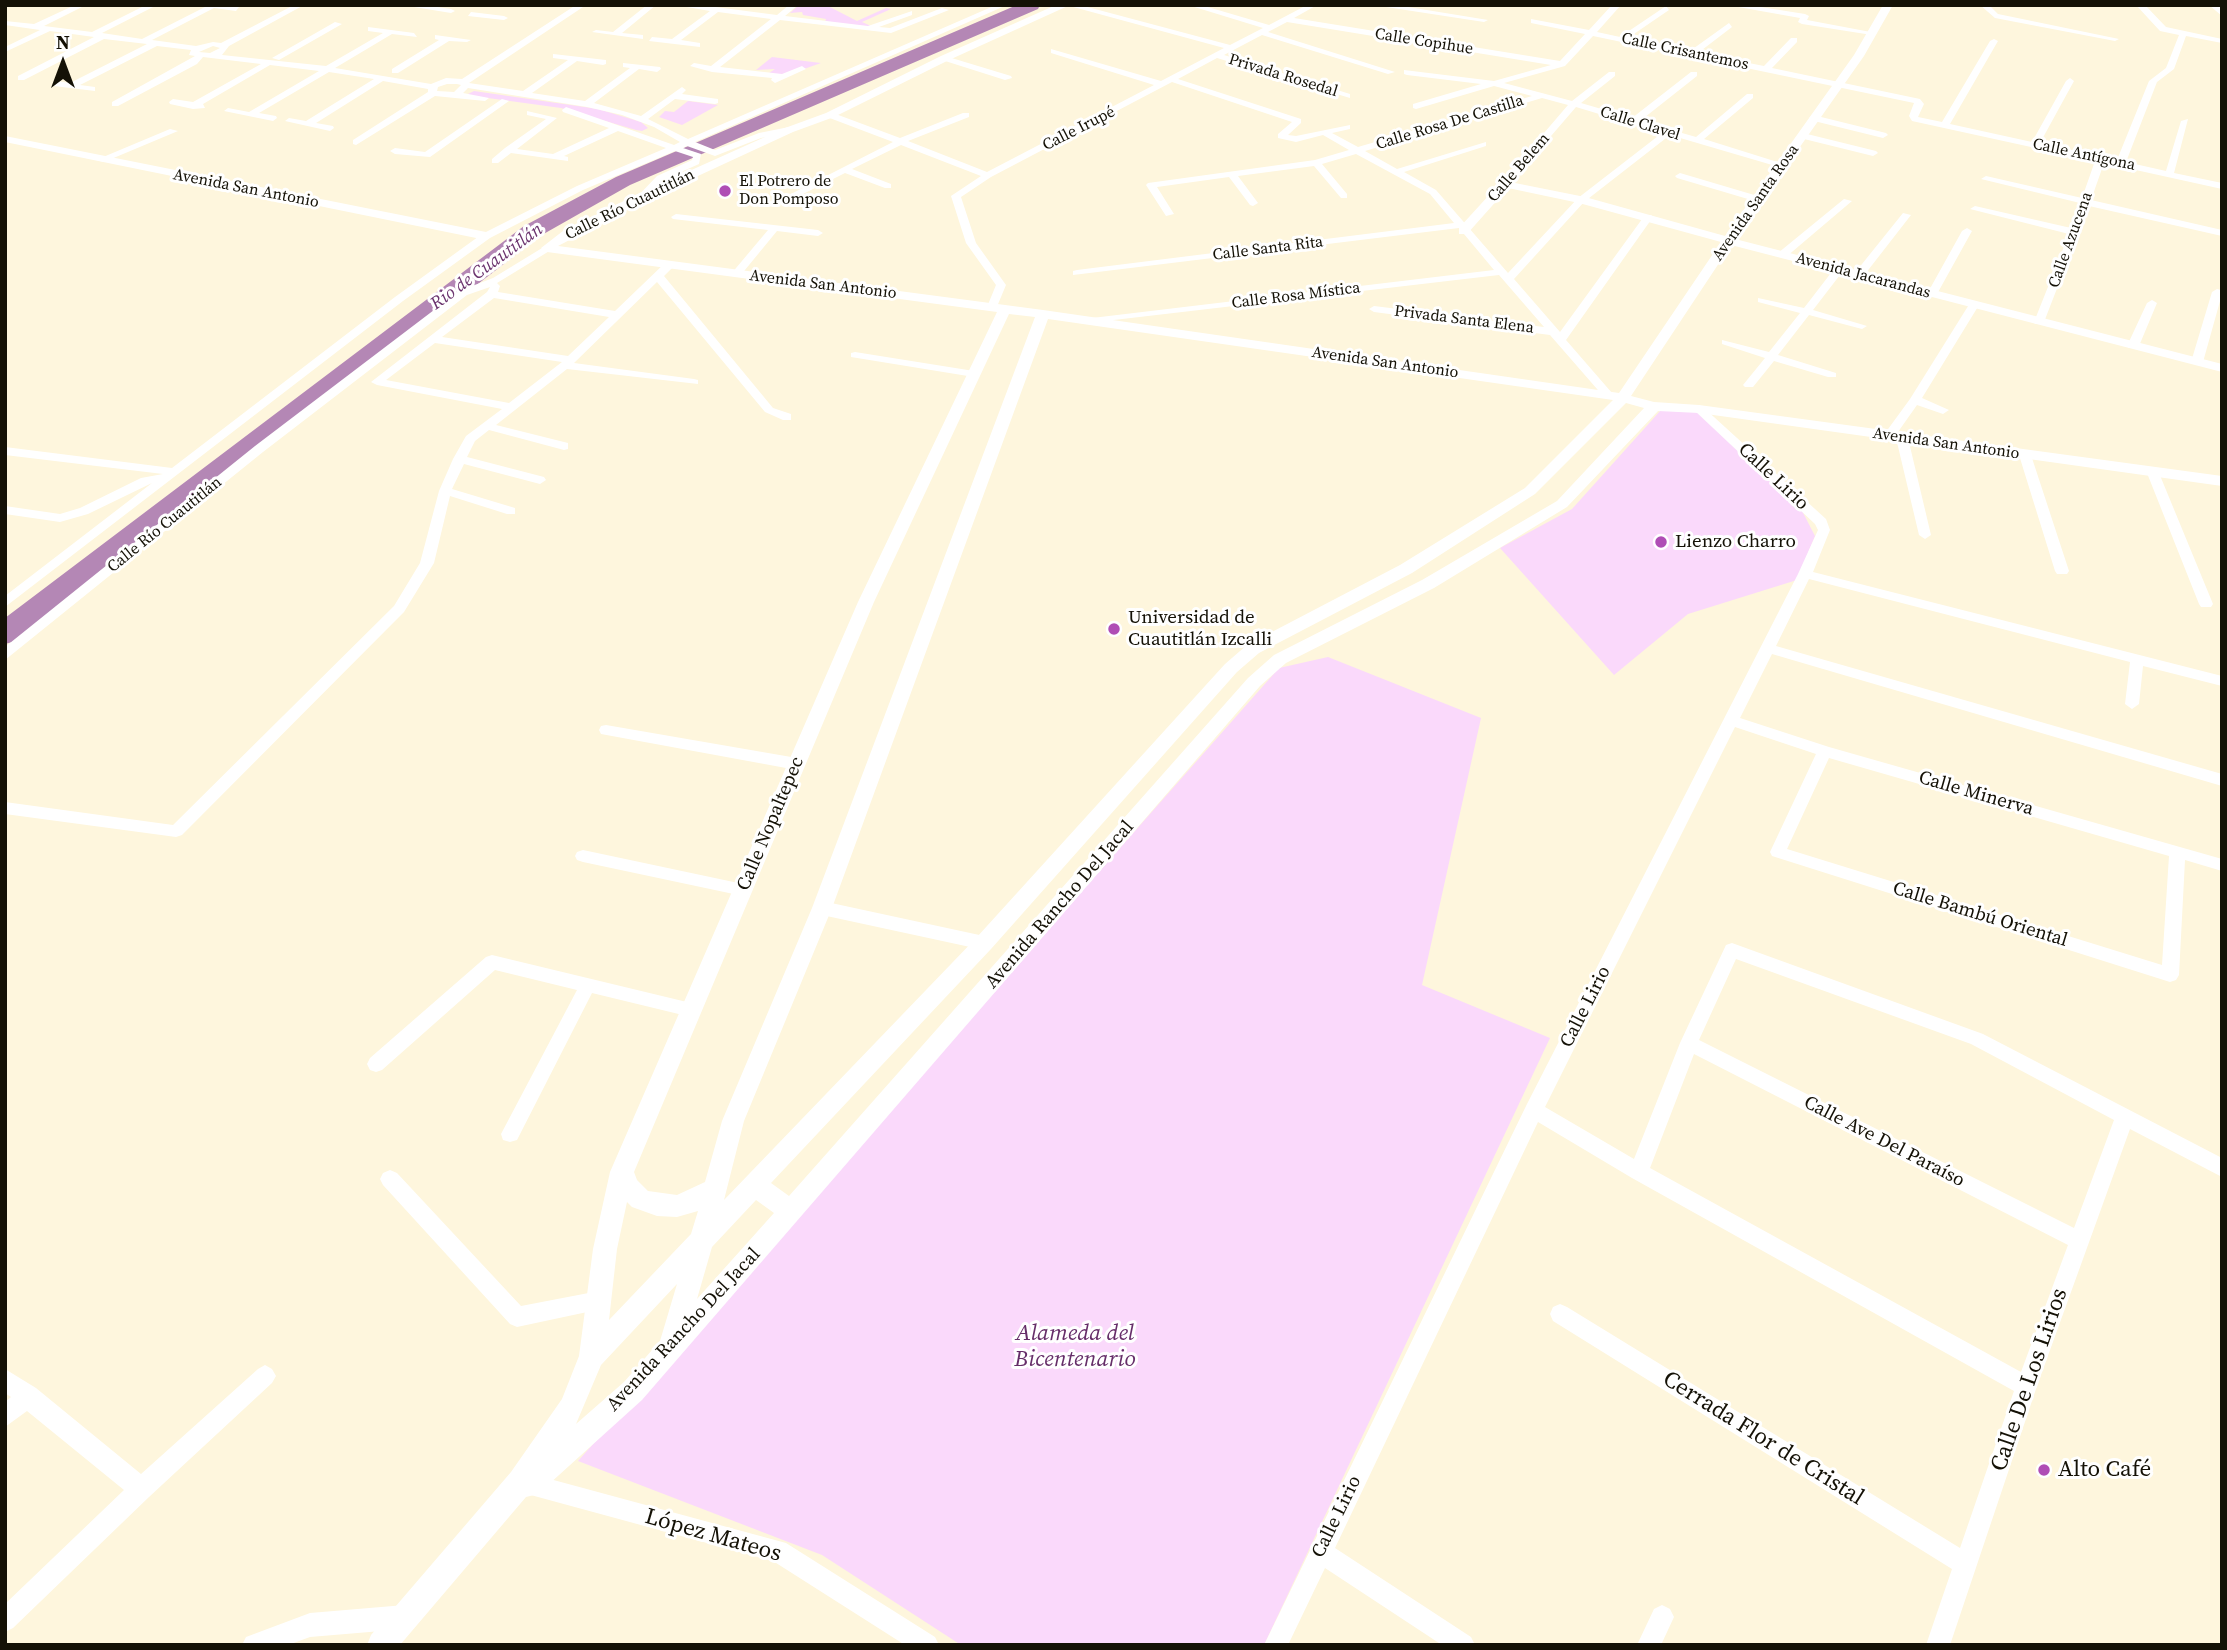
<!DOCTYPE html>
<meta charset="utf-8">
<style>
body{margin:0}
#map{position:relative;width:2227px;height:1650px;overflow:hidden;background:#fef6dd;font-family:"Source Serif 4",serif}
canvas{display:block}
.frame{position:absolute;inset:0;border:7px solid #141106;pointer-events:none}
.north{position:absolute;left:28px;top:28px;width:70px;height:70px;-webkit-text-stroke:5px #fff;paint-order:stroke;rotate:0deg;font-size:19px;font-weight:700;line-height:28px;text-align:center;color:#141106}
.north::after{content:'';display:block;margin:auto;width:24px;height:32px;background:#141106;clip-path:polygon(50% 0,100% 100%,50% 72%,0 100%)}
</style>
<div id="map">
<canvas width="2227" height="1650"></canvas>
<div class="frame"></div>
<div class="north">N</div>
</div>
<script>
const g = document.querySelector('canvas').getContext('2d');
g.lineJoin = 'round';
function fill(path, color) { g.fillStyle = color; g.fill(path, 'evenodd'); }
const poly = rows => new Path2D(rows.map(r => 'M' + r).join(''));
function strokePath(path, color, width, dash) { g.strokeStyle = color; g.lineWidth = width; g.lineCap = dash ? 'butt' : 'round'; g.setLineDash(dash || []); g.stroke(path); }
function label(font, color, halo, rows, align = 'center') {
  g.font = font + ' "Source Serif 4",serif'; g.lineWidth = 6; g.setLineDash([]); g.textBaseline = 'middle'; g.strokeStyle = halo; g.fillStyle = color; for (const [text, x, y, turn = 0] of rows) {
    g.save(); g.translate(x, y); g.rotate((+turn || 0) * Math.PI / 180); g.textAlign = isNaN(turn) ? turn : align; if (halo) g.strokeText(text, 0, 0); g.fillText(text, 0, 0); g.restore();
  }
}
fill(poly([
 [799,5,826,5,857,21,886,8,891,9,862,22,871,26,868,27,825,22,826,19,803,15,802,12,790,13],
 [772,57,821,63,784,76,769,73,775,69,756,70],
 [474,91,598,109,641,122,648,128,642,131,636,130,561,108,466,95],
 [688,101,718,105,682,125,659,117,665,111,674,112],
 [1661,410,1701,412,1798,503,1815,536,1797,580,1688,614,1614,675,1500,548,1572,509],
 [1328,657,1481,718,1422,985,1550,1038,1264,1645,961,1645,822,1555,578,1461,1279,668]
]), '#fad9fb');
fill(poly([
 [1017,5,1040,5,1038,9,630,185,540,236,16,641,5,644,5,618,524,226,616,177,1017,5]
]), '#b487b5');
fill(poly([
 [75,5,86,5,44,26,92,32,146,5,157,5,102,33,142,39,205,7,202,5,239,7,236,11,214,8,152,40,196,46,213,42,221,43,294,5,304,5,229,46,222,55,326,66,383,33,368,31,368,27,414,33,417,37,392,34,335,68,431,84,446,78,462,79,576,5,586,5,469,83,523,91,568,60,553,58,553,54,606,60,606,64,603,65,577,61,532,93,585,101,630,68,623,67,623,63,660,67,661,69,657,72,639,69,594,103,641,116,682,87,686,90,682,94,718,99,718,103,715,104,675,99,648,119,688,139,996,5,1007,5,695,142,715,150,759,133,789,127,792,128,792,132,761,138,715,156,687,146,683,148,701,154,699,164,663,180,645,199,637,197,657,176,692,160,693,157,675,151,583,190,490,238,403,301,5,607,5,596,152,483,88,514,60,522,5,514,5,506,60,514,80,508,141,478,163,474,5,455,5,447,172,468,395,297,482,234,577,186,666,148,618,131,564,156,568,157,568,161,511,153,498,163,492,163,492,159,505,148,546,119,527,115,527,111,557,118,517,149,553,154,609,128,563,112,562,110,566,107,674,145,680,142,654,127,622,115,587,107,468,88,463,93,489,98,485,101,435,96,356,145,353,144,353,140,428,92,428,89,383,81,316,123,333,126,334,128,330,131,285,121,289,118,306,121,374,79,329,72,259,113,276,116,277,118,273,121,224,111,228,108,249,112,319,71,270,65,203,104,205,108,193,109,170,104,169,102,173,99,193,102,261,64,203,57,197,64,118,106,112,106,112,102,195,56,189,55,191,50,157,46,80,85,95,87,95,91,54,86,54,82,57,81,70,83,147,44,104,39,24,80,18,80,18,76,94,37,50,31,5,52,5,47,40,30,5,25,5,21,34,24,75,5],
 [213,46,220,48,210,53,199,52,213,46],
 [447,84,457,84,461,85,454,92,437,91,438,87,447,84],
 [424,5,451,9,455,11,451,13,408,6,424,5],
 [647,5,656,5,622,33,643,35,643,39,592,32,596,30,613,32,647,5],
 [675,5,700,5,777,15,789,5,798,5,785,16,868,26,912,11,912,15,879,27,890,28,942,8,949,10,891,33,780,20,720,67,782,74,802,66,806,69,775,83,771,80,772,78,712,72,690,66,694,63,711,66,771,19,718,12,681,40,700,43,700,47,649,41,652,37,672,39,710,11,675,5],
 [1066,5,1080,5,1230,45,1263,28,1188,5,1201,5,1269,25,1307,5,1317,5,1294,18,1560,61,1585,34,1531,23,1531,19,1589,30,1612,5,1621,5,1597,32,1620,37,1666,6,1669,10,1628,38,1690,51,1729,23,1732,27,1698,53,1764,66,1791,38,1797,38,1797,42,1772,68,1920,99,1924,104,1918,117,1942,122,1990,41,1994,39,1998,41,1950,124,2032,142,2066,81,2070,78,2074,81,2040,143,2117,160,2149,81,2166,68,2179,35,2160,31,2136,5,2145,5,2166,27,2222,39,2222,43,2186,36,2174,69,2157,82,2126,162,2166,171,2181,121,2188,119,2174,173,2222,183,2222,189,2104,163,2091,200,2222,230,2222,236,2089,206,2044,322,2035,324,2034,322,2069,234,1970,209,1975,206,2071,228,2080,203,1981,179,1986,176,2082,198,2095,161,1912,121,1909,116,1914,103,1593,36,1565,66,1504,83,1572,101,1609,72,1615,72,1615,76,1581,103,1632,118,1691,72,1697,72,1697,76,1640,121,1696,137,1747,94,1753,94,1753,98,1704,139,1787,165,1779,167,1670,135,1584,202,1514,279,1560,332,1645,215,1651,215,1653,217,1566,340,1612,393,1612,397,1608,398,1604,397,1550,335,1374,312,1369,309,1374,306,1544,327,1499,275,1088,323,1087,321,1092,318,1494,270,1459,228,1073,275,1073,271,1077,270,1454,223,1430,194,1356,154,1322,164,1347,194,1347,198,1341,198,1314,166,1238,176,1258,203,1253,206,1250,205,1229,177,1157,187,1174,214,1166,216,1146,185,1148,183,1315,160,1349,150,1323,135,1296,142,1278,138,1278,134,1292,122,1172,82,991,177,961,197,976,243,1006,285,996,309,987,307,996,285,966,243,951,196,981,176,901,145,852,169,891,184,891,188,885,188,845,173,795,198,787,196,893,142,827,117,827,113,833,113,900,138,963,113,969,113,969,117,908,141,987,172,1154,85,1051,53,1051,49,1161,81,1224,48,1066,5],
 [1287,22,1551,65,1494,81,1404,70,1404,74,1407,75,1481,84,1413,104,1413,108,1416,109,1494,86,1532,96,1358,147,1332,133,1350,129,1350,125,1296,136,1288,135,1301,123,1301,119,1178,79,1217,58,1350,98,1350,94,1224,55,1262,35,1388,74,1395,72,1268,32,1287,22],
 [1542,98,1568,105,1502,182,1502,186,1508,186,1576,107,1662,133,1578,198,1508,273,1436,190,1404,172,1486,146,1486,142,1397,169,1365,151,1542,98],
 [1373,5,1396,5,1488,20,1484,22,1373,5],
 [1727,5,1748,5,1805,14,1809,16,1807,20,1876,33,1872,35,1802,24,1798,22,1800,18,1727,5],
 [1980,5,1989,5,1998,14,2119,39,2115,41,1995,18,1980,5],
 [2209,5,2218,5,2222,9,2222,16,2209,5],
 [471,12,504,16,508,18,504,20,468,16,471,12],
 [335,22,342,24,279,60,272,58,335,22],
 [435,35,471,40,467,42,449,41,398,73,392,73,392,69,439,40,435,39,435,35],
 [945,56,1011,76,1012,78,1005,80,942,60,941,58,945,56],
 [502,99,509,101,430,157,395,154,390,151,395,148,425,152,502,99],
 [1813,115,1886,133,1888,135,1883,138,1810,120,1809,118,1813,115],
 [170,129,178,131,104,162,96,160,170,129],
 [1803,133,1876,151,1878,153,1873,156,1800,138,1800,134,1803,133],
 [1680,173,1761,197,1763,199,1758,202,1677,178,1675,176,1680,173],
 [1844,199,1852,201,1786,257,1778,257,1778,253,1844,199],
 [1903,213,1911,215,1862,278,1854,278,1854,274,1903,213],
 [676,214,818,230,823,233,818,236,777,231,740,276,736,277,731,274,768,230,673,219,671,217,676,214],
 [1967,228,1972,231,1937,294,1928,296,1927,294,1962,231,1967,228],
 [547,245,552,248,551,250,497,283,500,286,498,292,615,311,665,263,673,263,673,267,664,276,773,408,791,414,791,420,783,420,765,412,657,282,574,363,694,379,698,380,698,384,567,369,496,425,568,443,568,449,564,450,489,430,475,441,467,457,544,477,546,480,540,484,464,464,452,489,515,508,515,514,507,514,450,496,434,563,404,612,182,835,176,837,5,814,5,802,173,825,394,606,420,563,439,491,453,459,466,436,502,409,377,385,371,382,487,292,490,287,467,295,263,452,5,660,5,647,255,446,459,291,493,278,547,245],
 [494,298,609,317,568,356,442,337,494,298],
 [435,343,562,362,509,403,386,380,435,343],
 [1838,268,1843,271,1813,310,1867,326,1862,329,1809,315,1778,355,1836,373,1836,377,1828,377,1774,361,1753,387,1745,387,1743,385,1765,358,1722,344,1722,340,1769,352,1800,313,1758,302,1758,298,1804,308,1834,269,1838,268],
 [2217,289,2221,290,2222,294,2203,362,2193,364,2191,362,2212,292,2217,289],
 [2152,300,2157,303,2139,346,2129,348,2127,346,2147,303,2152,300],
 [1970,303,1979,305,1922,398,1949,410,1943,414,1917,405,1893,439,1885,439,1883,436,1910,399,1970,303],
 [855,352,974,371,980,374,974,377,851,357,851,353,855,352],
 [1699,405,1703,407,1826,519,1830,530,1813,572,2222,676,2222,686,2143,666,2139,704,2132,709,2125,704,2130,662,1809,579,1776,646,2222,774,2222,786,1772,654,1740,718,1829,747,2222,859,2222,871,2185,860,2179,975,2176,980,2170,982,1772,856,1770,852,1816,754,1735,727,1545,1107,1634,1159,1680,1043,1726,945,1732,943,1983,1034,2222,1158,2222,1177,2130,1129,2037,1386,1950,1645,1926,1645,1952,1569,1553,1321,1550,1314,1553,1307,1560,1304,1567,1307,1960,1548,2014,1391,1632,1178,1538,1122,1335,1548,1471,1637,1475,1645,1442,1645,1325,1568,1288,1645,1264,1645,1527,1104,1798,574,1818,530,1815,524,1695,411,1693,409,1699,405],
 [1829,758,2169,856,2162,965,1787,849,1829,758],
 [1736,959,1971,1044,2114,1120,2074,1228,1699,1040,1736,959],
 [1694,1054,2068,1245,2021,1372,1650,1168,1694,1054],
 [1902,434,1908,438,1931,535,1925,539,1919,535,1896,438,1902,434],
 [2025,451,2031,455,2069,571,2067,574,2057,574,2055,571,2019,455,2025,451],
 [2153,469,2159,473,2213,604,2211,607,2201,607,2199,604,2147,473,2153,469],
 [606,725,797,758,805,764,797,770,601,734,599,730,601,726,606,725],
 [583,850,743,884,749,885,751,890,749,895,743,896,583,862,577,860,575,856,577,852,583,850],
 [822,901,984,936,990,938,992,943,990,948,984,950,822,915,816,913,814,908,816,903,822,901],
 [492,955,691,1003,697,1005,700,1010,697,1015,691,1017,592,993,517,1140,510,1142,503,1140,501,1134,577,990,495,970,382,1070,376,1072,370,1070,367,1064,370,1058,486,957,492,955],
 [390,1170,397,1173,521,1306,599,1291,606,1294,609,1301,606,1308,517,1327,510,1324,383,1185,380,1179,383,1173,390,1170],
 [265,1365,272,1369,276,1376,272,1383,149,1497,13,1628,5,1632,5,1604,124,1490,27,1411,5,1427,5,1402,11,1397,5,1393,5,1369,36,1388,141,1474,258,1369,265,1365],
 [524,1472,786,1543,935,1637,939,1645,905,1645,773,1561,516,1491,513,1483,516,1475,524,1472],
 [405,1605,413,1609,417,1617,413,1625,405,1629,310,1637,288,1645,242,1645,246,1637,310,1613,405,1605],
 [1662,1605,1670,1609,1674,1617,1661,1645,1637,1645,1654,1609,1662,1605]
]), '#fff');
fill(poly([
 [1056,5,1070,5,949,60,834,117,793,132,646,200,558,246,1043,310,1619,393,1721,242,1579,203,1508,188,1467,234,1459,234,1459,228,1501,182,1505,181,1585,197,1725,236,1854,55,1883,5,1893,5,1864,56,1735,239,2222,364,2222,372,1731,245,1631,396,1654,402,1699,405,2222,476,2222,486,1699,413,1658,411,1567,507,1434,588,1286,663,1260,686,642,1400,538,1494,526,1497,400,1645,367,1645,371,1635,511,1472,562,1399,579,1356,593,1249,610,1172,858,602,997,312,547,252,541,248,563,231,638,194,785,128,826,113,941,56,1056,5],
 [1009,314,1035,317,812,908,722,1121,705,1182,677,1195,648,1191,637,1180,634,1172,874,602,1009,314],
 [1048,319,1613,400,1525,488,1400,565,1247,645,1225,664,977,937,724,1200,744,1121,832,908,1048,319],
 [1626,403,1644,408,1557,501,1422,580,1274,655,1248,678,789,1196,771,1183,991,949,1237,672,1259,653,1412,573,1535,494,1626,403],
 [756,1200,774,1213,697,1299,712,1247,756,1200],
 [627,1202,632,1207,657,1216,677,1217,698,1211,691,1234,609,1320,617,1249,627,1202],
 [677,1284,660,1341,624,1382,576,1424,601,1365,677,1284],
 [5,136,486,232,492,236,486,240,5,142,5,136]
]), '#fff');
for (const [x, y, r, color] of [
 [725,191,7,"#af4db5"],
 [1661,542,7,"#af4db5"],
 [1114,629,7,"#af4db5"],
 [2044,1470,7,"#af4db5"]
]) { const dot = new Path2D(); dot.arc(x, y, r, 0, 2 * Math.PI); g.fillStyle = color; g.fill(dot); strokePath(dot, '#fff', 2.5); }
label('16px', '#141106', '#fff', [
 ["Calle Copihue",1424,42,9],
 ["Calle Crisantemos",1685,52,12],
 ["Privada Rosedal",1283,76,17],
 ["Calle Rosa De Castilla",1450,123,-17],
 ["Calle Clavel",1640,124,17],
 ["Calle Irupé",1079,129,-27],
 ["Calle Antígona",2084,155,12],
 ["Calle Belem",1519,168,-49],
 ["Avenida San Antonio",246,189,11],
 ["Avenida Santa Rosa",1756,203,-55],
 ["Calle Río Cuautitlán",630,205,-26],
 ["Calle Azucena",2071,240,-70],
 ["Calle Santa Rita",1268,249,-7],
 ["Avenida Jacarandas",1863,276,15],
 ["Avenida San Antonio",823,285,7],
 ["Calle Rosa Mística",1296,296,-7],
 ["Privada Santa Elena",1464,320,7],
 ["Avenida San Antonio",1385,363,8],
 ["Avenida San Antonio",1946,444,8],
 ["Calle Río Cuautitlán",165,525,-39]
]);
label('16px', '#141106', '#fff', [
 ["El Potrero de",739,182],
 ["Don Pomposo",739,200]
], 'left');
label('italic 18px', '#6b336e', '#fff', [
 ["Rio de Cuautitlán",487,267,-36]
]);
label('19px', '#141106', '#fff', [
 ["Calle Lirio",1773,477,43],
 ["Calle Minerva",1976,794,16],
 ["Calle Nopaltepec",771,824,-67],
 ["Avenida Rancho Del Jacal",1060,905,-49],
 ["Calle Bambú Oriental",1980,915,17],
 ["Calle Lirio",1586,1007,-63],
 ["Calle Ave Del Paraíso",1884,1142,27],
 ["Avenida Rancho Del Jacal",684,1330,-47],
 ["Calle Lirio",1337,1517,-64]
]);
label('19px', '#141106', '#fff', [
 ["Lienzo Charro",1675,542],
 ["Universidad de",1128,618],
 ["Cuautitlán Izcalli",1128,640]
], 'left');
label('italic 23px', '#662e69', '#fff', [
 ["Alameda del",1075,1334],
 ["Bicentenario",1075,1360]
]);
label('23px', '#141106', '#fff', [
 ["Calle De Los Lirios",2030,1380,-71],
 ["Cerrada Flor de Cristal",1763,1439,32],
 ["López Mateos",713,1536,16]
]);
label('23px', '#141106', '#fff', [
 ["Alto Café",2058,1470]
], 'left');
</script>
